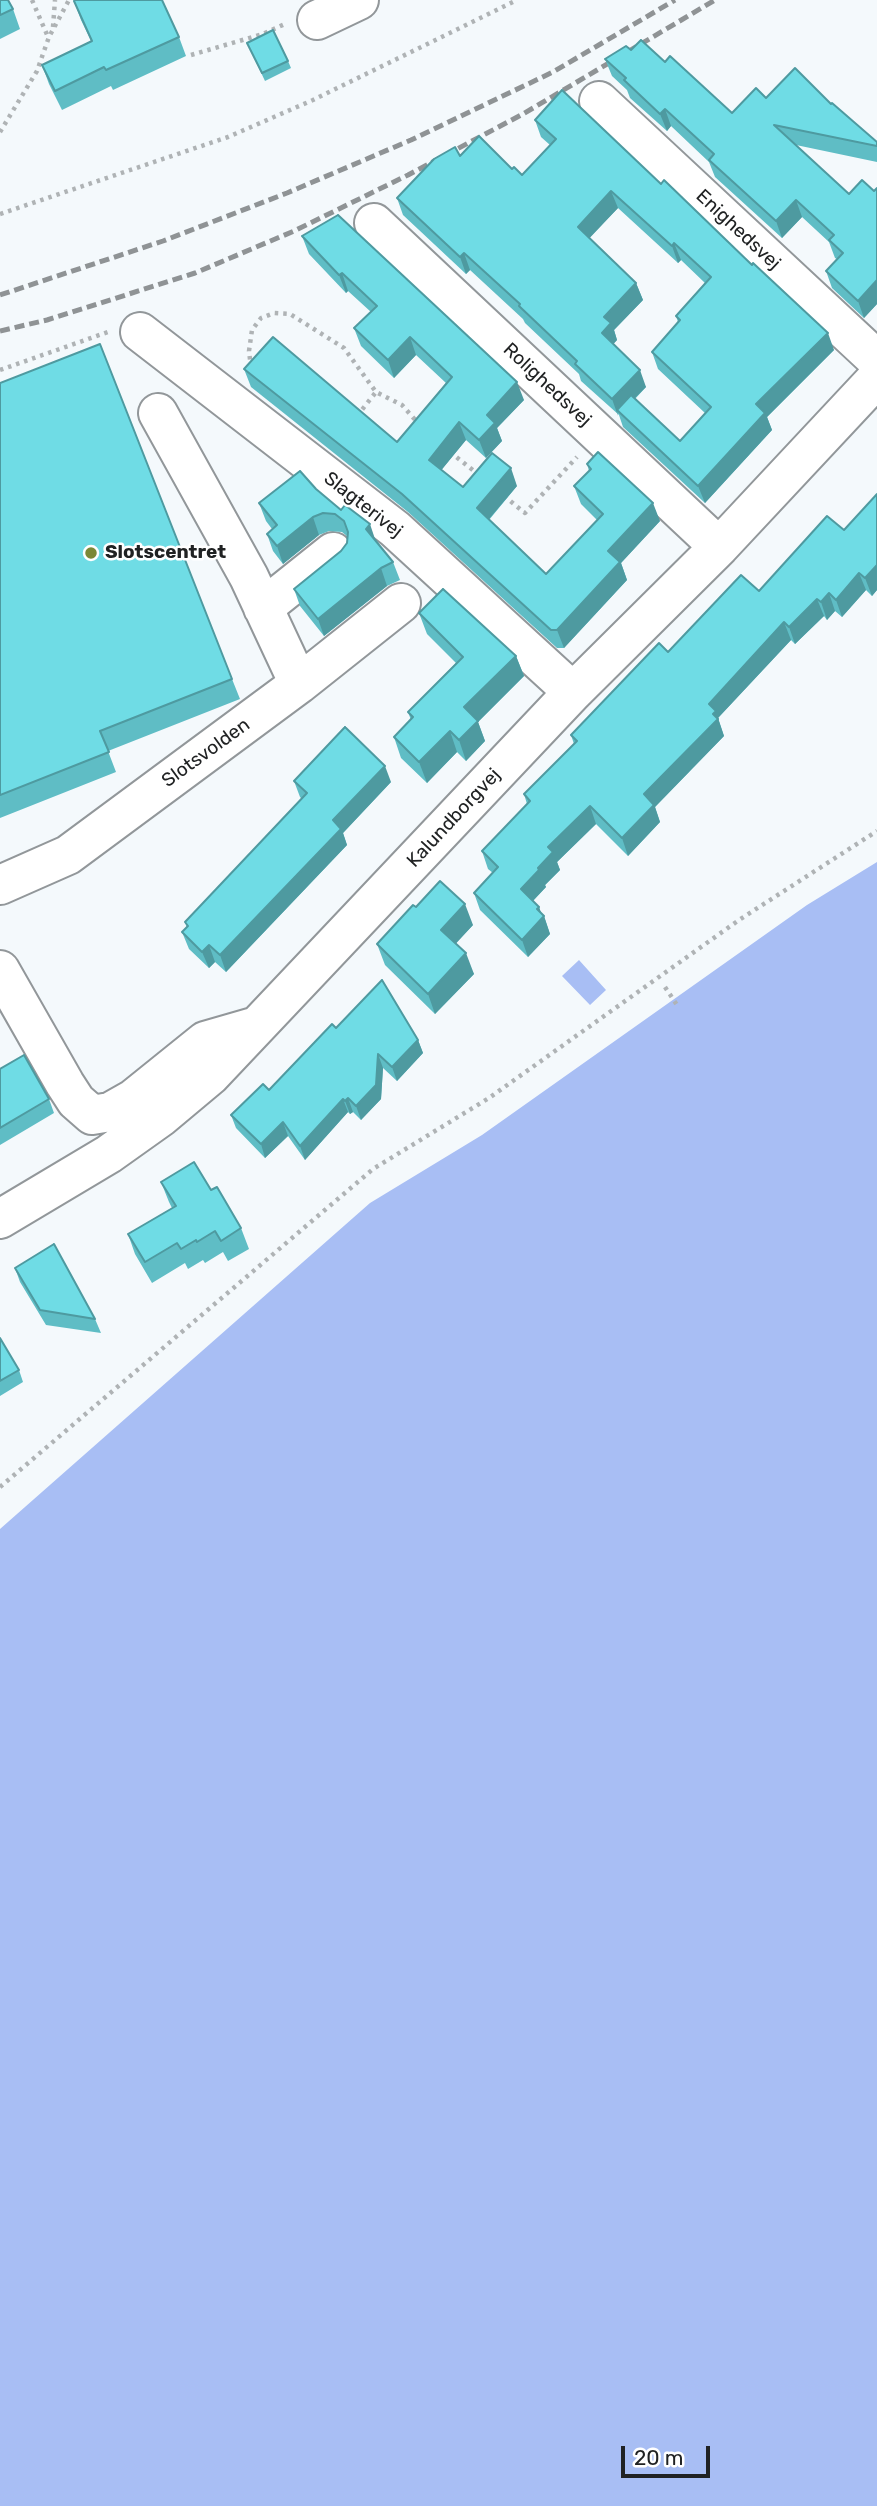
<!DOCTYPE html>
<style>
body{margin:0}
#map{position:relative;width:877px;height:2506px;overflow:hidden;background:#f4f9fc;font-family:Rubik,sans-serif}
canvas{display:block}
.scale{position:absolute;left:621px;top:2446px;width:89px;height:32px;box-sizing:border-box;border:4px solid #202223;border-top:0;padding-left:9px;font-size:21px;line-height:24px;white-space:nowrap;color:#202223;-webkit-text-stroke:5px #fff;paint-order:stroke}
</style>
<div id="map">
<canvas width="877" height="2506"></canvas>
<div class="scale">20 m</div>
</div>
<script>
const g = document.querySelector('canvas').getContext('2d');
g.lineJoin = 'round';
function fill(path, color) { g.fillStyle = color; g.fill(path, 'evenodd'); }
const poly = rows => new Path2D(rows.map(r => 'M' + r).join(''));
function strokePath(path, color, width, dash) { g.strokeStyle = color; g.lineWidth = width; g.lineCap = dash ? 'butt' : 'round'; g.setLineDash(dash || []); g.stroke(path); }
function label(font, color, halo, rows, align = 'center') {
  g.font = font + ' Rubik,sans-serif'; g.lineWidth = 5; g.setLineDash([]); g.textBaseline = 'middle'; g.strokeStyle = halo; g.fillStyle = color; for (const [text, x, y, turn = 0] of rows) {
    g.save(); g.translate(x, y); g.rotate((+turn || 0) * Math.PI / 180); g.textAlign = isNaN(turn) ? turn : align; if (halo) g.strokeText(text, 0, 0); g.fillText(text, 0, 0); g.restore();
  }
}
fill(poly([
 [877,862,877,2506,0,2506,0,1529,370,1203,482,1135,807,905],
 [579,960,606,990,590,1005,562,976]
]), '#a8bef4');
const minor = poly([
 [317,20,359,0],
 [599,101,877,360],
 [374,223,719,547],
 [140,332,395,529,573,692],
 [158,413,249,577,299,684],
 [263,608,333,552],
 [0,885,68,855,299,684,401,603],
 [0,970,65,1084,76,1101,92,1115,110,1112,133,1099,205,1041,257,1026],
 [0,1219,109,1154,161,1117,210,1076,573,692,719,547,877,378]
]);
strokePath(minor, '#92979a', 42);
strokePath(poly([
 [32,0,48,37],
 [53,27,55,0],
 [191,55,263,34,287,23],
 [0,132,37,71,49,37,69,0],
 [0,214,228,137,313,100,517,0],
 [251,368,249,351,252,330,261,318,274,313,290,314,344,348,376,392,402,405,418,423],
 [0,370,108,332],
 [357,416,376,392],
 [450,452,479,475],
 [504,496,525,513,577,457],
 [665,987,677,1005],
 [0,1487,373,1169,489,1098,739,920,877,831]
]), '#afb3b5', 4.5, [3.5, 5]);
strokePath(minor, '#fff', 38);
strokePath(poly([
 [0,295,163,241,287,193,411,140,553,72,675,0],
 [0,331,47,320,195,273,294,231,408,175,523,114,715,0]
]), '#8f9395', 5, [10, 5]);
fill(poly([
 [0,0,13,9,20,29,0,39],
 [74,1,179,37,186,56,113,90,111,86,62,110,49,84,42,65,91,41,81,20],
 [247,43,288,61,291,68,265,81],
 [631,50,665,62,732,113,766,98,831,104,877,142,877,162,796,145,849,194,874,191,877,188,877,304,864,318,832,288,826,271,837,259,835,258,829,242,802,217,782,238,715,177,709,162,671,126,667,131,630,98,627,90,612,76,605,59],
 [535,120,834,350,767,417,772,430,705,503,623,427,619,415,581,381,579,374,525,323,523,319,470,270,466,274,403,215,397,198,460,156,512,169,522,175,550,145,541,137],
 [618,208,678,263,681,260,705,283,676,316,678,322,652,352,658,369,705,413,680,441,635,399,646,387,613,344,617,340,614,330,643,300,636,283,589,238],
 [302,236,524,400,497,428,502,441,486,458,466,440,441,470,463,487,517,486,489,520,546,574,597,520,581,504,574,486,589,471,587,464,660,521,621,563,627,580,564,648,557,648,408,512,251,387,244,369,397,442,446,383,416,355,394,378,361,346,354,328,371,312,348,291,346,293,309,254],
 [0,383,232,679,240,699,108,751,116,772,0,818],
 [316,489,376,541,393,562,400,580,387,586,324,636,300,606,294,589,341,551,347,543,348,537,342,532,329,531,319,535,283,564,273,551,267,534,272,529,266,521,259,503],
 [877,494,877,590,872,596,866,590,842,617,835,611,827,620,824,616,795,644,791,640,718,718,724,736,655,807,660,822,628,856,596,824,557,862,560,870,545,885,546,887,533,901,539,907,541,914,544,916,550,934,528,957,480,910,474,893,493,873,488,869,482,851,527,804,524,794,574,744,571,735,668,652,759,591,844,530],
 [419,613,516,656,524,676,478,722,485,741,466,761,457,752,427,783,401,758,394,737,411,720,408,712,456,663,427,634],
 [294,781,391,782,343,833,347,845,226,972,215,962,209,968,189,949,182,932,187,928,185,922,302,799,300,797],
 [416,907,473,925,456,943,474,974,435,1014,385,965,377,944],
 [336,1028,418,1040,423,1053,397,1081,383,1068,381,1099,361,1120,353,1112,350,1114,348,1112,305,1160,288,1136,265,1158,236,1128,231,1115,269,1090],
 [0,1069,49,1099,54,1113,0,1145],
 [161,1182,211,1190,241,1228,249,1249,228,1261,223,1252,205,1263,203,1260,188,1269,185,1263,152,1283,135,1254,128,1234,172,1208,169,1202],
 [15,1268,95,1319,101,1333,46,1325,20,1282],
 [0,1338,19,1370,23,1382,0,1396]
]), '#5fbdc5');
fill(poly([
 [665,109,671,126,667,131,660,114],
 [611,191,618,208,584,244,578,227],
 [796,200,802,217,782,238,776,221],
 [674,243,681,260,678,263,672,246],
 [464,253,470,270,466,274,460,257],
 [342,273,348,291,346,293,339,275],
 [877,280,877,304,864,318,858,301],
 [636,283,643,300,614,330,617,340,608,350,602,333,604,317],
 [828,333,834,350,767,417,772,430,705,503,698,486,756,404],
 [410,337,416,355,394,378,388,360],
 [640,370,646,387,620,413,617,410,618,416,612,399],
 [517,382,524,400,497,428,502,441,486,458,479,440,487,415],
 [459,422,466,440,435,478,429,460],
 [511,468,517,486,483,526,477,508],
 [653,503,660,521,621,563,627,580,564,648,557,630,608,551],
 [313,517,319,535,283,564,277,546],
 [370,524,376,542,366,529],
 [877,565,877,590,872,596,865,578],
 [381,568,387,586,324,636,318,619],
 [859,573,866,590,842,617,836,600],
 [829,593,835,611,827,620,821,602],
 [817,599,824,616,795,644,789,627],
 [784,622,791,640,718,718,724,736,655,807,660,822,628,856,622,838,644,794,709,704],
 [516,656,524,676,478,722,485,741,466,761,459,740,464,707],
 [450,731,457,752,427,783,419,762],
 [385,766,391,782,343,833,347,845,226,972,220,955,333,820],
 [590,806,596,824,557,862,560,870,545,885,546,887,527,907,521,889,538,868,548,847],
 [465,904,473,925,449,951,441,930],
 [539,907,543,918,544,916,550,934,528,957,522,940],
 [209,945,215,962,209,968,202,952],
 [466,953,474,974,435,1014,428,994],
 [418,1040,423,1053,397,1081,392,1067],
 [378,1054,383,1068,381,1099,361,1120,356,1106],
 [348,1098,353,1112,350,1114,345,1101],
 [343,1099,348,1112,305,1160,300,1146],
 [283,1122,288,1136,265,1158,261,1144]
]), '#4e9aa0');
const building = poly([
 [0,0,8,0,13,9,0,15,0,0],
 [75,0,162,0,179,37,106,70,104,67,55,91,42,65,92,41,74,1,75,0],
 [273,30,288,61,262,73,247,43,273,30],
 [641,40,665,62,670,56,732,113,756,88,766,98,795,68,831,104,832,103,877,142,877,146,774,125,849,194,862,180,874,191,877,188,877,280,858,301,826,271,843,253,829,240,834,235,796,200,776,221,709,160,714,154,665,109,660,114,624,80,626,78,605,59,626,46,631,50,641,40],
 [562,90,661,184,664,180,752,265,753,263,828,333,756,404,765,413,698,486,617,410,631,395,680,441,711,407,652,352,680,320,676,316,711,277,674,243,672,246,611,191,578,227,636,283,604,317,611,323,602,333,640,370,612,399,575,364,577,361,519,306,520,304,464,253,460,257,397,198,434,159,455,147,460,156,479,136,512,169,514,167,522,175,556,139,535,120,562,90],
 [338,215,517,382,487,415,495,423,479,440,459,422,429,460,463,487,492,453,511,468,477,508,546,574,603,514,574,486,591,469,587,464,598,452,653,503,608,551,620,562,557,630,551,630,402,494,244,369,273,337,397,442,452,377,410,337,388,360,354,328,377,306,342,273,339,275,302,236,338,215],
 [100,344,232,679,100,731,109,752,0,795,0,383,100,344],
 [300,471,316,489,341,510,345,505,370,524,366,529,393,562,381,568,318,619,294,589,341,551,347,543,348,532,344,521,335,514,323,513,313,517,277,546,267,534,277,525,259,503,300,471],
 [877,494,877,565,865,578,859,573,836,600,829,593,821,602,817,599,789,627,784,622,709,704,716,711,713,714,718,719,644,794,654,805,622,838,590,806,548,847,553,852,538,868,539,870,521,889,539,907,537,909,544,916,522,940,474,893,498,867,482,851,530,801,524,794,577,741,571,735,659,643,668,652,741,575,759,591,827,516,844,530,877,494],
 [443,589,516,656,464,707,478,721,459,740,450,731,419,762,394,737,413,717,408,712,463,657,419,613,443,589],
 [345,727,385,766,333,820,341,829,220,955,209,945,202,952,182,932,188,926,185,922,307,793,294,781,345,727],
 [440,881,465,904,441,930,466,953,428,994,377,944,413,905,416,907,440,881],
 [382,980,418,1040,392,1067,378,1054,376,1085,356,1106,348,1098,345,1101,343,1099,300,1146,283,1122,261,1144,231,1115,263,1084,269,1090,332,1024,336,1028,382,980],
 [24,1055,49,1099,0,1128,0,1069,24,1055],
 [194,1162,211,1190,217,1187,241,1228,221,1241,215,1231,197,1242,196,1240,181,1249,177,1243,145,1262,128,1234,176,1206,161,1182,194,1162],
 [54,1244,95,1319,40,1310,15,1268,54,1244],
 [0,1338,19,1370,0,1381,0,1338]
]);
fill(building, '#6fdce5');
strokePath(building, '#4e9aa0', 2);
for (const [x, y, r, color] of [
 [91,553,7,"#7b8836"]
]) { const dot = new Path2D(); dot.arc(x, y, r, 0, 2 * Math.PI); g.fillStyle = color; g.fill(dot); strokePath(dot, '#fff', 2.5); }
label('19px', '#202223', '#fff', [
 ["Enighedsvej",738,230,43],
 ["Rolighedsvej",547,385,43],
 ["Slagterivej",363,505,38],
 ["Slotsvolden",206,753,-36],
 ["Kalundborgvej",454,818,-47]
]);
label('bold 19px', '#202223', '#fff', [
 ["Slotscentret",105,553]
], 'left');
</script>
